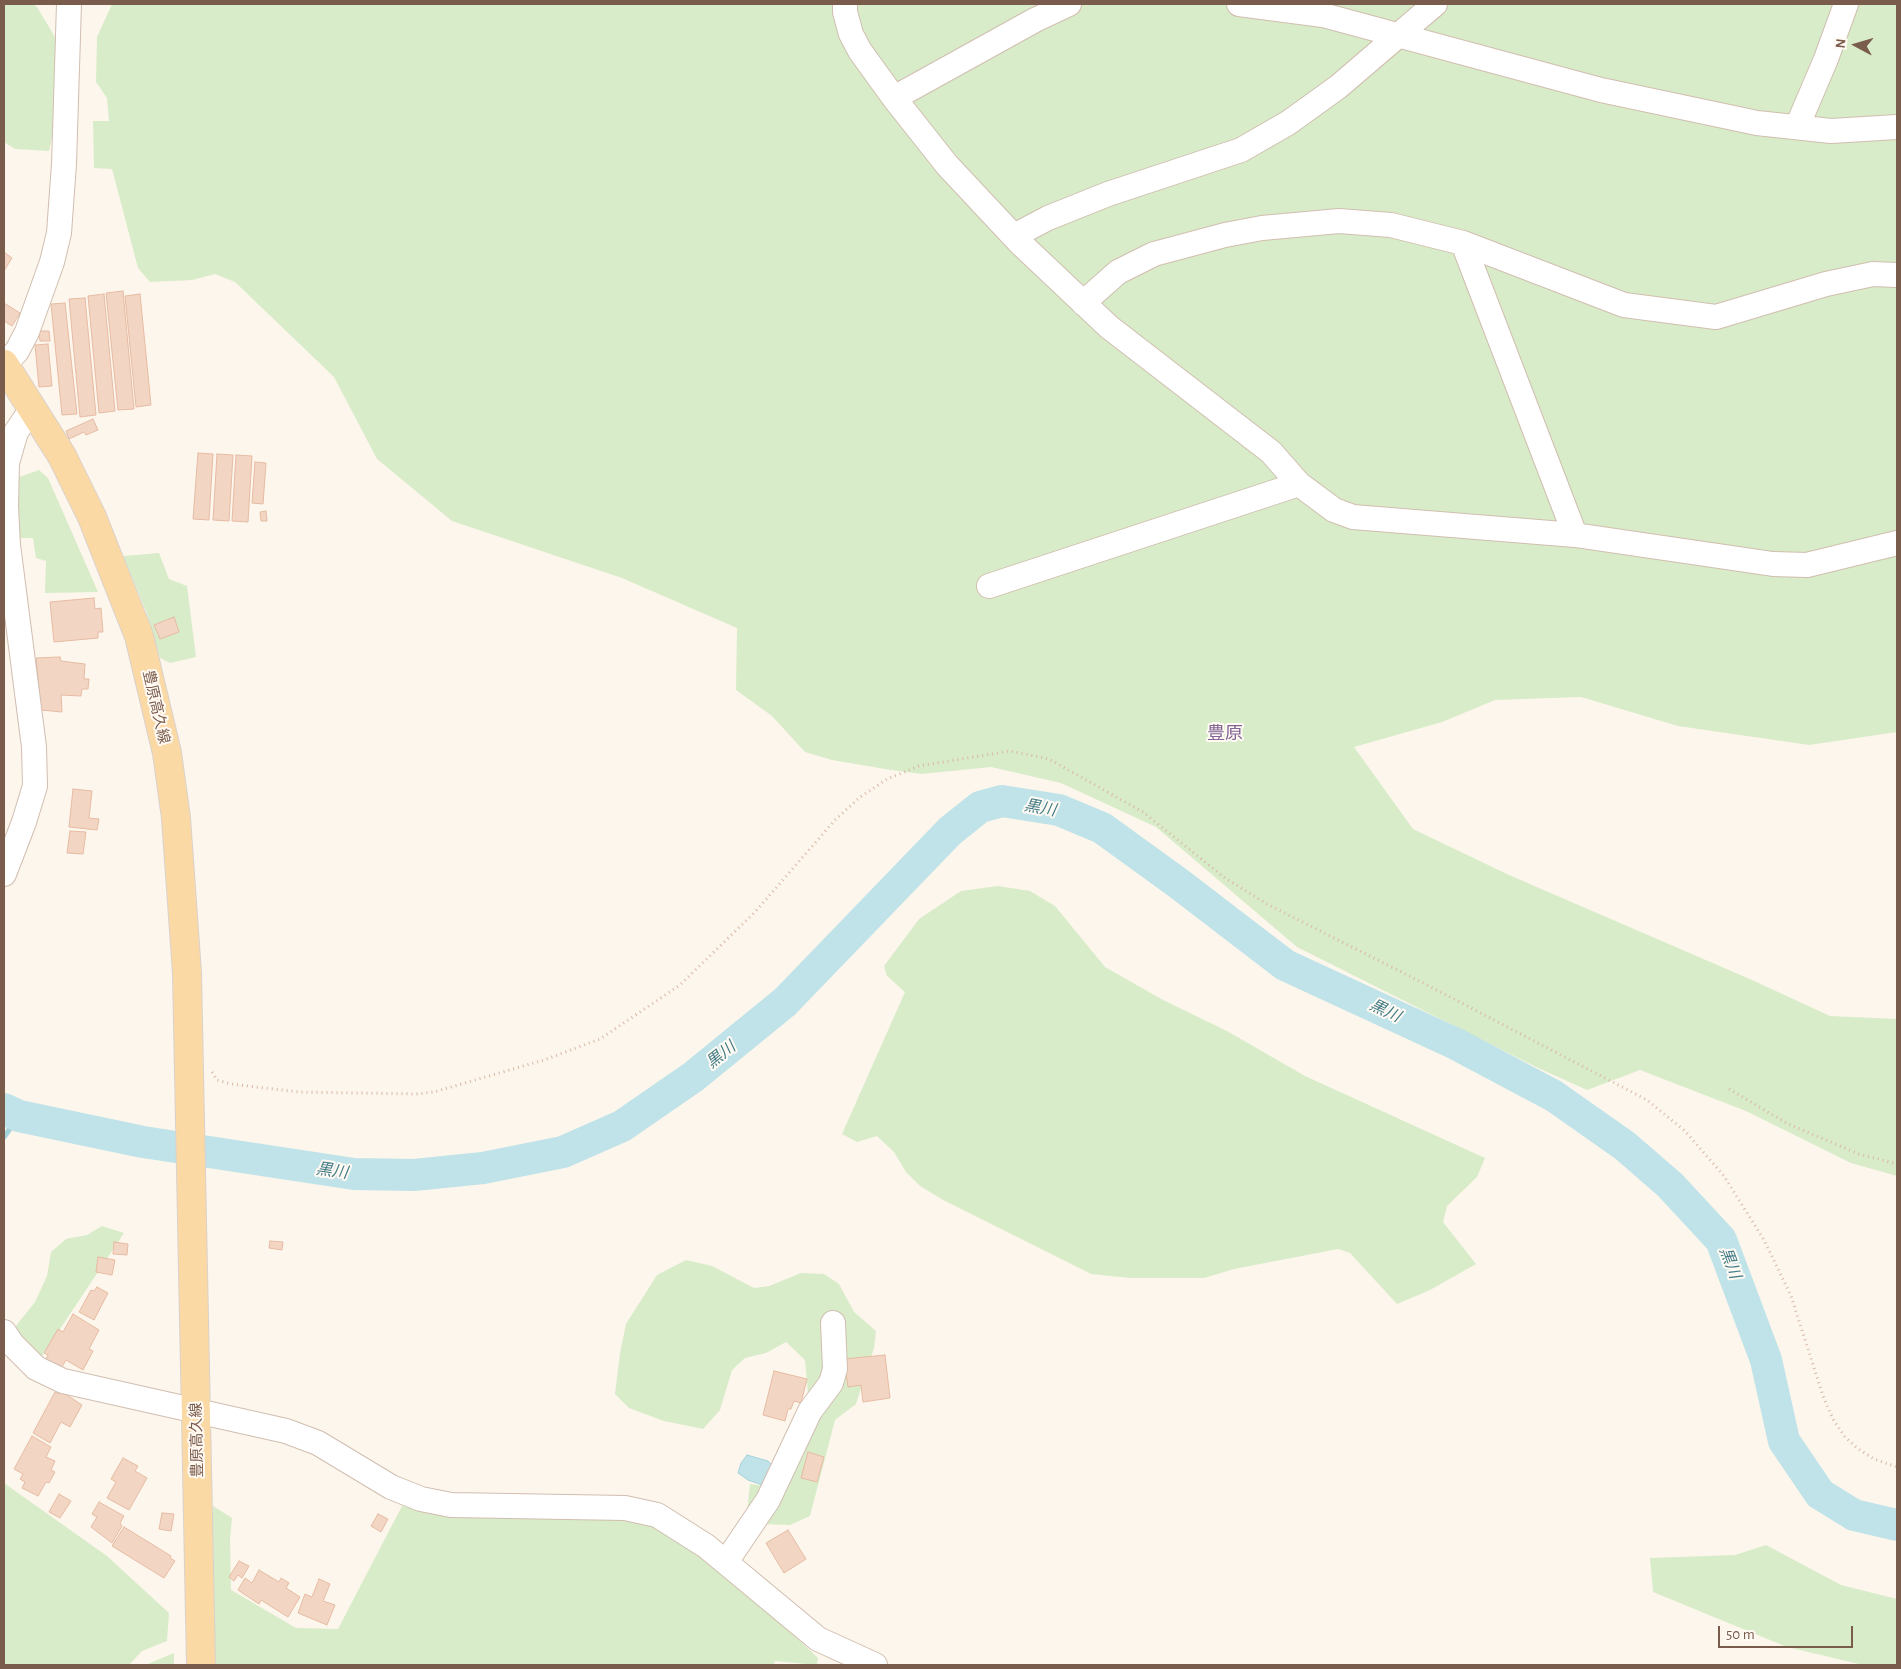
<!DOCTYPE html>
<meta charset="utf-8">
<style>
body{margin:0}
#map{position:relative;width:1901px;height:1669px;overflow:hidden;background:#fdf6ec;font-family:"Alegreya Sans",sans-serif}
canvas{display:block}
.frame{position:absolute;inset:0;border:5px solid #7a5c4d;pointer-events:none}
.north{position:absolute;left:1831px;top:20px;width:50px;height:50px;-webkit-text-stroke:4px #fffaf3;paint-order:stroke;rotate:276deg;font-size:14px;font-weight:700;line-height:20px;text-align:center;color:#7a5c4d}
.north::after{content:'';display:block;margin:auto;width:18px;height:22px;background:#7a5c4d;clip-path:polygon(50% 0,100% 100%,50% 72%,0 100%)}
.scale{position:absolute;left:1718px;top:1626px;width:135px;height:22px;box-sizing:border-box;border:2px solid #7a5c4d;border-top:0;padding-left:6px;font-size:15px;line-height:18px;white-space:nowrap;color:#7a5c4d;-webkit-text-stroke:4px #fffaf3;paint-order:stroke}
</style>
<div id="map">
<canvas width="1901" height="1669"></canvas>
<div class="frame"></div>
<div class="north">N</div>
<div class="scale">50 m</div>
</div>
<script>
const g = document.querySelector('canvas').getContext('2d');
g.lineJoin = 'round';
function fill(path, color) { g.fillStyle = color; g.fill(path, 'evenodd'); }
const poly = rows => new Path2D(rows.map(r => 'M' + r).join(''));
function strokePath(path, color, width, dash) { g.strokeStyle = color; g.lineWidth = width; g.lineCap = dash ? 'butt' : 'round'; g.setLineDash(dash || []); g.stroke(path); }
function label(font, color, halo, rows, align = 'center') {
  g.font = font + ' "Alegreya Sans","Noto Sans JP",sans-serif'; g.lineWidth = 4; g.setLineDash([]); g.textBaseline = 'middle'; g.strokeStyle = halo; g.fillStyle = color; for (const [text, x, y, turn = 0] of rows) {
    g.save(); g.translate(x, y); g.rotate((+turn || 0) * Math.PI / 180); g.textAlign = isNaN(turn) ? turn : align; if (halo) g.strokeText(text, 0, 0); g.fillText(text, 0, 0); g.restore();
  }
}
fill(poly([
 [4,4,33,4,37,7,58,42,57,117,49,151,15,149,4,142],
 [112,4,1897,4,1897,732,1809,745,1678,726,1581,697,1495,700,1442,722,1354,747,1413,829,1509,875,1752,980,1830,1016,1897,1019,1897,1176,1851,1163,1746,1111,1640,1070,1587,1090,1536,1067,1297,947,1156,827,1061,783,991,767,922,774,891,770,832,760,805,752,772,716,736,690,737,628,622,578,452,521,377,459,334,377,235,282,215,274,192,280,150,282,138,268,112,169,94,168,93,121,109,121,107,98,96,82,97,37],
 [39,470,48,478,98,592,45,593,46,561,36,558,33,538,14,538,11,480],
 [159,553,169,579,187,586,196,657,170,663,160,658,146,611,123,556],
 [998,886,1030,891,1055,906,1105,967,1163,1000,1227,1031,1305,1076,1485,1158,1477,1177,1447,1206,1443,1222,1476,1264,1430,1290,1397,1304,1350,1253,1338,1249,1234,1269,1204,1278,1130,1278,1091,1274,943,1200,920,1186,906,1172,894,1152,877,1136,857,1142,842,1134,905,992,887,976,884,966,919,919,961,891],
 [102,1226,124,1233,38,1362,25,1347,15,1327,35,1302,47,1276,51,1252,66,1239,87,1235],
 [686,1260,712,1266,754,1288,769,1286,801,1273,824,1274,839,1284,854,1312,876,1331,874,1348,856,1404,835,1420,810,1516,790,1525,760,1524,746,1521,750,1484,763,1486,808,1394,805,1360,786,1342,766,1353,745,1358,732,1370,720,1410,703,1429,664,1421,629,1408,615,1394,620,1353,626,1324,657,1275],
 [4,1483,107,1556,169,1613,167,1641,142,1651,129,1665,4,1665],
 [213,1506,232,1518,230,1539,231,1590,296,1628,338,1629,402,1506,459,1516,578,1513,656,1522,703,1549,818,1658,817,1665,775,1661,774,1665,208,1665],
 [1766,1545,1841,1585,1897,1599,1897,1665,1863,1665,1787,1647,1653,1592,1650,1558,1735,1555],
 [174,1653,174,1665,148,1665,150,1663]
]), '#d8ecc9');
const water = poly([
 [747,1455,768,1461,772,1465,762,1485,748,1480,738,1473,741,1463,747,1455]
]);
fill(water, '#bfe3e8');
strokePath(water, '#a5d3da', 1);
strokePath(poly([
 [4,1137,19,1116]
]), '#a5d3da', 5.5);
strokePath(poly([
 [4,1109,19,1116,143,1142,354,1174,414,1175,483,1168,563,1152,622,1126,693,1077,785,1002,950,831,980,807,1002,801,1059,810,1102,828,1178,883,1285,965,1456,1044,1554,1096,1625,1146,1670,1185,1721,1240,1766,1360,1784,1441,1820,1494,1854,1515,1897,1525]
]), '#bfe3e8', 32);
const building = poly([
 [4,252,12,258,4,271,4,252],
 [123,291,134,409,118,410,106,293,123,291],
 [104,294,115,411,99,413,88,296,104,294],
 [140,294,151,405,136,407,125,296,140,294],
 [85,298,96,415,80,417,69,299,85,298],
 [4,303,20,313,12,326,4,321,4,303],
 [65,303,77,414,62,415,51,304,65,303],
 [39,331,49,331,50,341,40,341,39,331],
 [48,344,52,386,39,387,35,345,48,344],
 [93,419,98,430,86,435,84,432,69,439,66,431,93,419],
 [198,453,213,454,209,520,193,519,198,453],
 [217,454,233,455,229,521,213,520,217,454],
 [236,455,252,456,248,522,232,521,236,455],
 [255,462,266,463,263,504,252,503,255,462],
 [266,511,267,521,261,521,260,512,266,511],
 [94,598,95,609,101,608,103,632,98,632,98,638,54,642,50,602,94,598],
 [174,617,179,632,160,639,154,625,174,617],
 [60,657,61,661,85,664,84,679,89,679,88,689,82,689,81,696,61,695,62,712,41,710,36,658,60,657],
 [73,789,92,791,89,818,99,819,97,830,69,827,73,789],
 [70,831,86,832,83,854,67,853,70,831],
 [270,1241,283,1242,282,1250,269,1248,270,1241],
 [114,1242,128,1244,127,1255,113,1254,114,1242],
 [98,1257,115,1260,112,1275,96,1272,98,1257],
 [97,1287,108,1293,94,1320,79,1312,91,1290,94,1291,97,1287],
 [73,1314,99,1330,89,1349,93,1351,83,1370,66,1360,59,1372,44,1362,48,1355,44,1353,58,1329,63,1332,73,1314],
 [885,1355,890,1398,863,1402,861,1385,848,1387,844,1359,885,1355],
 [774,1371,807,1379,801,1403,794,1401,791,1409,788,1409,785,1421,763,1415,774,1371],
 [61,1391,82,1405,70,1427,61,1422,50,1443,33,1433,55,1392,59,1394,61,1391],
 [32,1436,51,1447,46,1457,55,1461,51,1470,55,1472,49,1483,46,1482,38,1496,22,1488,25,1482,20,1479,23,1474,14,1469,32,1436],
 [808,1452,824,1457,817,1482,801,1478,808,1452],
 [123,1458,138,1466,135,1471,147,1478,129,1510,107,1498,116,1482,111,1479,123,1458],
 [59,1494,71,1501,60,1518,49,1512,59,1494],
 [99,1502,124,1516,120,1523,122,1526,112,1543,91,1527,97,1517,92,1514,99,1502],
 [162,1513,174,1514,171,1531,159,1529,162,1513],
 [378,1514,388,1519,381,1532,371,1526,378,1514],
 [124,1527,171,1556,170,1558,175,1561,164,1578,112,1546,124,1527],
 [788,1530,806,1559,784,1573,766,1543,788,1530],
 [239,1561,249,1566,242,1578,238,1575,234,1581,229,1577,239,1561],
 [259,1570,279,1582,281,1578,289,1583,286,1588,300,1597,288,1617,261,1600,259,1604,238,1590,245,1578,252,1583,259,1570],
 [319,1579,330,1584,323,1601,335,1605,327,1625,298,1613,305,1594,312,1597,319,1579]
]);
fill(building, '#f3d5c3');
strokePath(building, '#e6bba3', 1);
const minor = poly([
 [845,4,845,12,851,34,860,51,894,98,947,165,1020,243,1109,327,1271,452,1299,484,1334,510,1353,517,1575,535,1773,564,1807,565,1897,543],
 [1239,4,1323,15,1601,90,1757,123,1831,131,1897,127],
 [894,98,1035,20,1069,4],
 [1797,127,1826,59,1846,4],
 [1014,236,1048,218,1108,194,1241,150,1288,123,1338,87,1435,4],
 [1463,243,1575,535],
 [1083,303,1118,272,1154,254,1225,235,1262,228,1339,221,1391,225,1463,243,1624,305,1716,317,1826,284,1873,274,1897,275],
 [4,365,17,351,27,332,52,262,59,233,64,164,69,4],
 [989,586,1299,484],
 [4,874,24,822,35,786,34,747,8,545,6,506,7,463,16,432,31,410],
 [4,1332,12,1344,36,1368,63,1381,286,1431,318,1443,391,1487,421,1499,451,1505,625,1508,657,1515,706,1546,818,1639,875,1665],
 [726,1562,768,1500,810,1411,831,1383,835,1369,833,1323]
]);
const major = poly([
 [4,364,62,456,92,517,139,636,167,753,176,818,187,973,201,1665]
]);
strokePath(minor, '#d1beb0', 26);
strokePath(major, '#dad1cd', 30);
strokePath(poly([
 [212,1072,217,1080,231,1084,299,1092,416,1094,434,1092,544,1060,600,1039,680,985,755,912,835,820,859,798,887,779,919,766,1010,751,1049,759,1143,812,1225,878,1267,904,1431,987,1647,1100,1685,1131,1724,1176,1764,1240,1791,1296,1824,1399,1834,1421,1845,1437,1857,1448,1874,1459,1897,1467],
 [1729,1089,1788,1124,1859,1154,1897,1164]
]), '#d9b8a5', 3, [1, 4]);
strokePath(minor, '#fff', 24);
strokePath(major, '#fbd9a5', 28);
label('15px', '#7a5c4d', '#fffaf3', [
 ["豊原高久線",156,707,77],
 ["豊原高久線",197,1440,-91]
]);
label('italic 16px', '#437c86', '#fffaf3', [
 ["黒川",1040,808,10],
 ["黒川",1385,1011,25],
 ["黒川",721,1055,-39],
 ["黒川",332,1171,8],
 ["黒川",1730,1263,69]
]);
label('18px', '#846695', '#fffaf3', [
 ["豊原",1225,734]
]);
</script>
